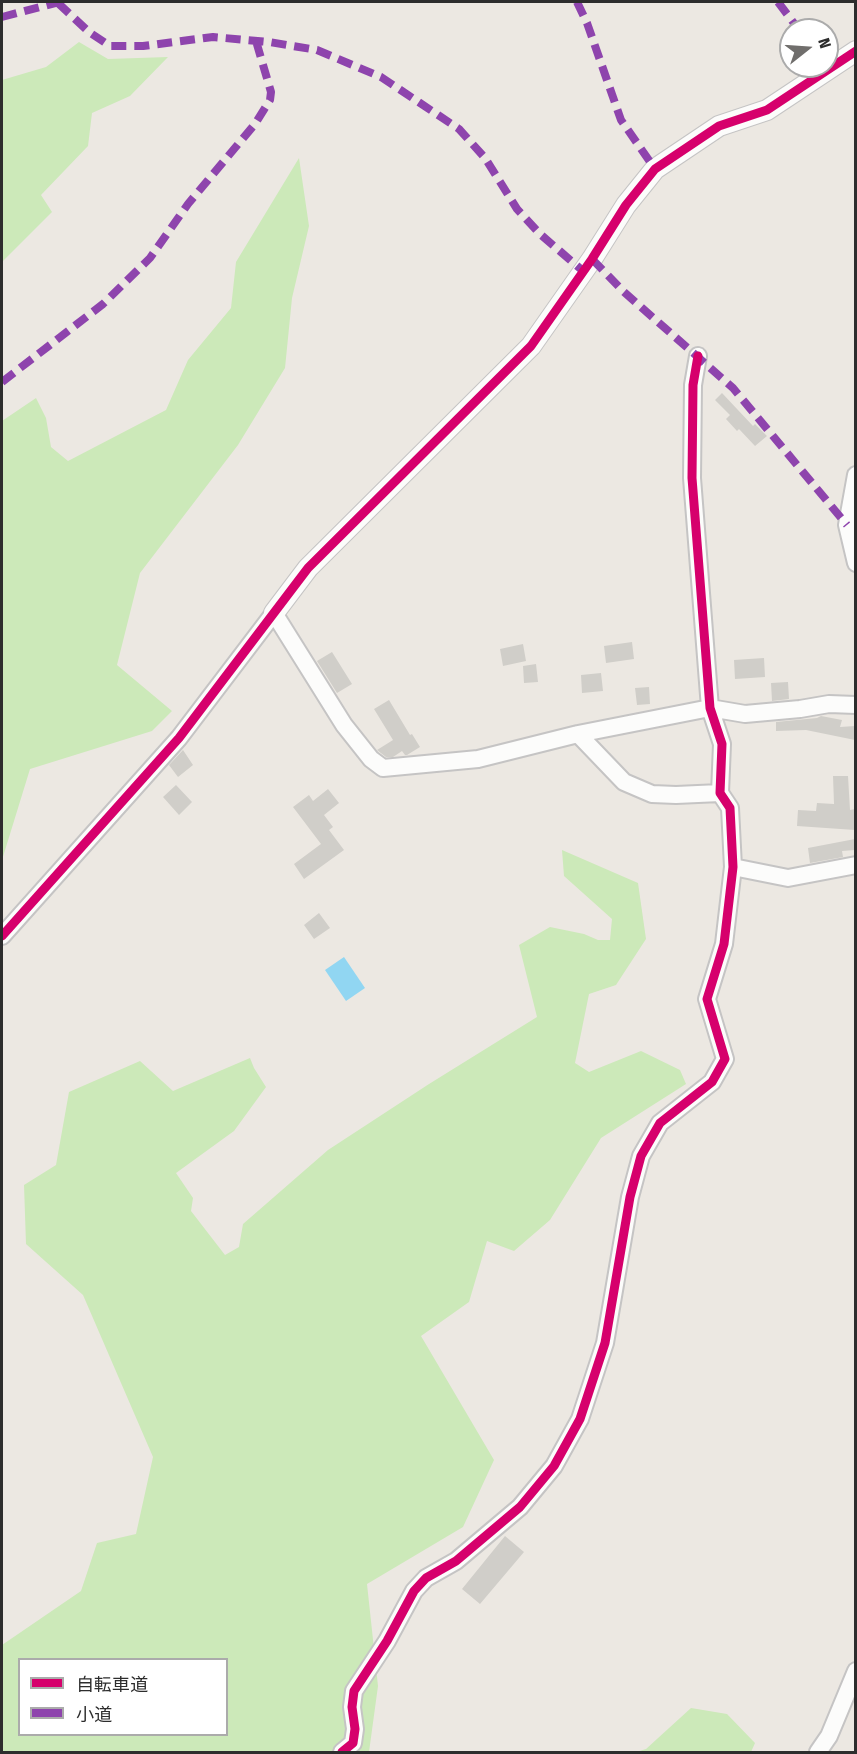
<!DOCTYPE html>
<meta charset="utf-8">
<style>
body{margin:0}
#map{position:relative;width:857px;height:1754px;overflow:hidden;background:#ece8e2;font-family:"Fira Sans Condensed","Noto Sans JP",sans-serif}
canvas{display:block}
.frame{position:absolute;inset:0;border:3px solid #2d2d2d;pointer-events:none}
.legend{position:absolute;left:18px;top:1658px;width:210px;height:78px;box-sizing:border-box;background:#fff;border:2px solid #ababab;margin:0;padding:8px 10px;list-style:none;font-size:18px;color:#2d2d2d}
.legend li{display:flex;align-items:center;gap:12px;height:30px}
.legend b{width:30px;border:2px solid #ababab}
.north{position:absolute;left:779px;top:18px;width:60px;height:60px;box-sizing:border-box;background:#fff;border:2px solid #ababab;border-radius:50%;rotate:73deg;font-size:16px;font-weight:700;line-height:24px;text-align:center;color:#2d2d2d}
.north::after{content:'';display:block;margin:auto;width:21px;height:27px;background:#706e6c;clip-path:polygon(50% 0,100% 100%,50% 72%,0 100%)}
</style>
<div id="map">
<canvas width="857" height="1754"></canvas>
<div class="frame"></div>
<ul class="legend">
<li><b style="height:8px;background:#d6006c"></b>自転車道</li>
<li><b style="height:8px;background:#8e44ad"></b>小道</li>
</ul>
<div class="north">N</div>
</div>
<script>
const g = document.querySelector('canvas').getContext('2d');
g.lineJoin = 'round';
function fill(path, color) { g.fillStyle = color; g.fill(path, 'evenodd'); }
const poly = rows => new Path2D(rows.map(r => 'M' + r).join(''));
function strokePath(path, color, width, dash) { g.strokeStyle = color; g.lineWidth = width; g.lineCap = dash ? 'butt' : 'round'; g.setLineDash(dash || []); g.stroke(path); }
fill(poly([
 [79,42,108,59,168,57,130,96,92,113,88,146,41,195,52,212,2,262,2,80,46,67],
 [299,158,309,226,292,298,285,368,238,445,140,573,117,665,172,711,152,731,30,769,2,860,2,421,36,398,46,418,51,447,68,461,166,410,188,360,231,308,236,262],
 [562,850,638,883,646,939,616,985,589,994,575,1063,589,1072,641,1051,680,1070,686,1084,601,1138,550,1220,514,1251,487,1241,469,1302,421,1336,494,1460,463,1527,367,1584,378,1686,369,1752,2,1752,2,1645,81,1591,97,1543,136,1534,153,1457,83,1295,26,1244,24,1185,56,1165,69,1092,140,1061,173,1091,250,1058,254,1068,266,1087,234,1131,176,1173,193,1198,191,1211,225,1255,239,1247,243,1224,328,1150,429,1084,537,1017,519,945,550,927,584,934,598,940,610,940,612,919,564,876],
 [20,1660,226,1660,226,1734,20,1734],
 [691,1708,727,1714,755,1743,751,1752,636,1752,646,1749]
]), '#cce9b9');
fill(poly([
 [344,957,365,988,346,1001,325,970]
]), '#91d6f2');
fill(poly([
 [722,393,753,426,755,424,767,436,755,446,739,429,737,431,726,419,730,415,715,400],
 [632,642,634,659,606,663,604,646],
 [523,644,526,661,503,666,500,649],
 [332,652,352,684,337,693,317,661],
 [764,658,765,677,735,679,734,660],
 [536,664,538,682,524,683,523,666],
 [601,673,603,691,582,693,581,675],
 [788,682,789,699,772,701,771,683],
 [649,687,650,704,637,705,635,688],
 [389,700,410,735,412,734,420,747,407,755,405,755,402,751,393,757,386,757,377,750,393,740,374,709],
 [821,716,842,720,840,727,855,726,855,740,806,730,776,731,776,722,817,718],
 [183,750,193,765,178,777,169,765],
 [833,776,848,776,850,810,855,809,855,830,797,826,798,810,816,811,817,803,834,804],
 [176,785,192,802,179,815,163,797],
 [328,789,339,803,324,815,333,827,329,830,344,850,304,879,294,864,321,844,293,807,309,795,313,801],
 [855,839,855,850,842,851,843,857,810,863,808,848],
 [319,913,330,928,314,939,304,925],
 [505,1536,524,1552,480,1604,462,1589]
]), '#d0cec9');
const minor = poly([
 [856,475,847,525,856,563],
 [578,734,624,782,652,794,676,795,720,793],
 [733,867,788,878,856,865],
 [2,936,179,738,274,613,344,725,371,759,383,768,478,759,578,734,710,708,745,714,800,709,829,704,856,705],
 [342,1752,353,1743,355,1729,352,1707,354,1691,387,1641,414,1591,426,1578,456,1561,520,1507,554,1466,580,1419,605,1343,630,1197,641,1156,660,1123,712,1082,725,1059,707,999,724,944,733,867,730,808,720,793,722,744,710,708,692,478,693,385,698,356],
 [818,1752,829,1736,856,1671]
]);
const tertiary = poly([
 [274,613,308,568,531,346,592,259,626,205,655,169,719,126,767,110,856,51]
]);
strokePath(minor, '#c5c4c4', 20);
strokePath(tertiary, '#c5c4c4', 22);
strokePath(minor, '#fcfcfb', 16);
strokePath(tertiary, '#fcfcfb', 20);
strokePath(poly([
 [577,2,587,23,621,120,655,169],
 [778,2,799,30],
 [58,3,89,32,110,46,143,46,213,37,269,42,317,50,381,77,459,129,485,158,517,209,540,234,583,271],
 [2,17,60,2],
 [592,259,624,292,733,388,847,525],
 [2,382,103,304,150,258,188,204,255,124,270,100,271,92,256,41]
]), '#8e44ad', 8, [15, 8]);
strokePath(poly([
 [2,936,179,738,308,568,531,346,592,259,626,205,655,169,719,126,767,110,856,51],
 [342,1752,353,1743,355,1729,352,1707,354,1691,387,1641,414,1591,426,1578,456,1561,520,1507,554,1466,580,1419,605,1343,630,1197,641,1156,660,1123,712,1082,725,1059,707,999,724,944,733,867,730,808,720,793,722,744,710,708,692,478,693,385,698,356]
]), '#d6006c', 9);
</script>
